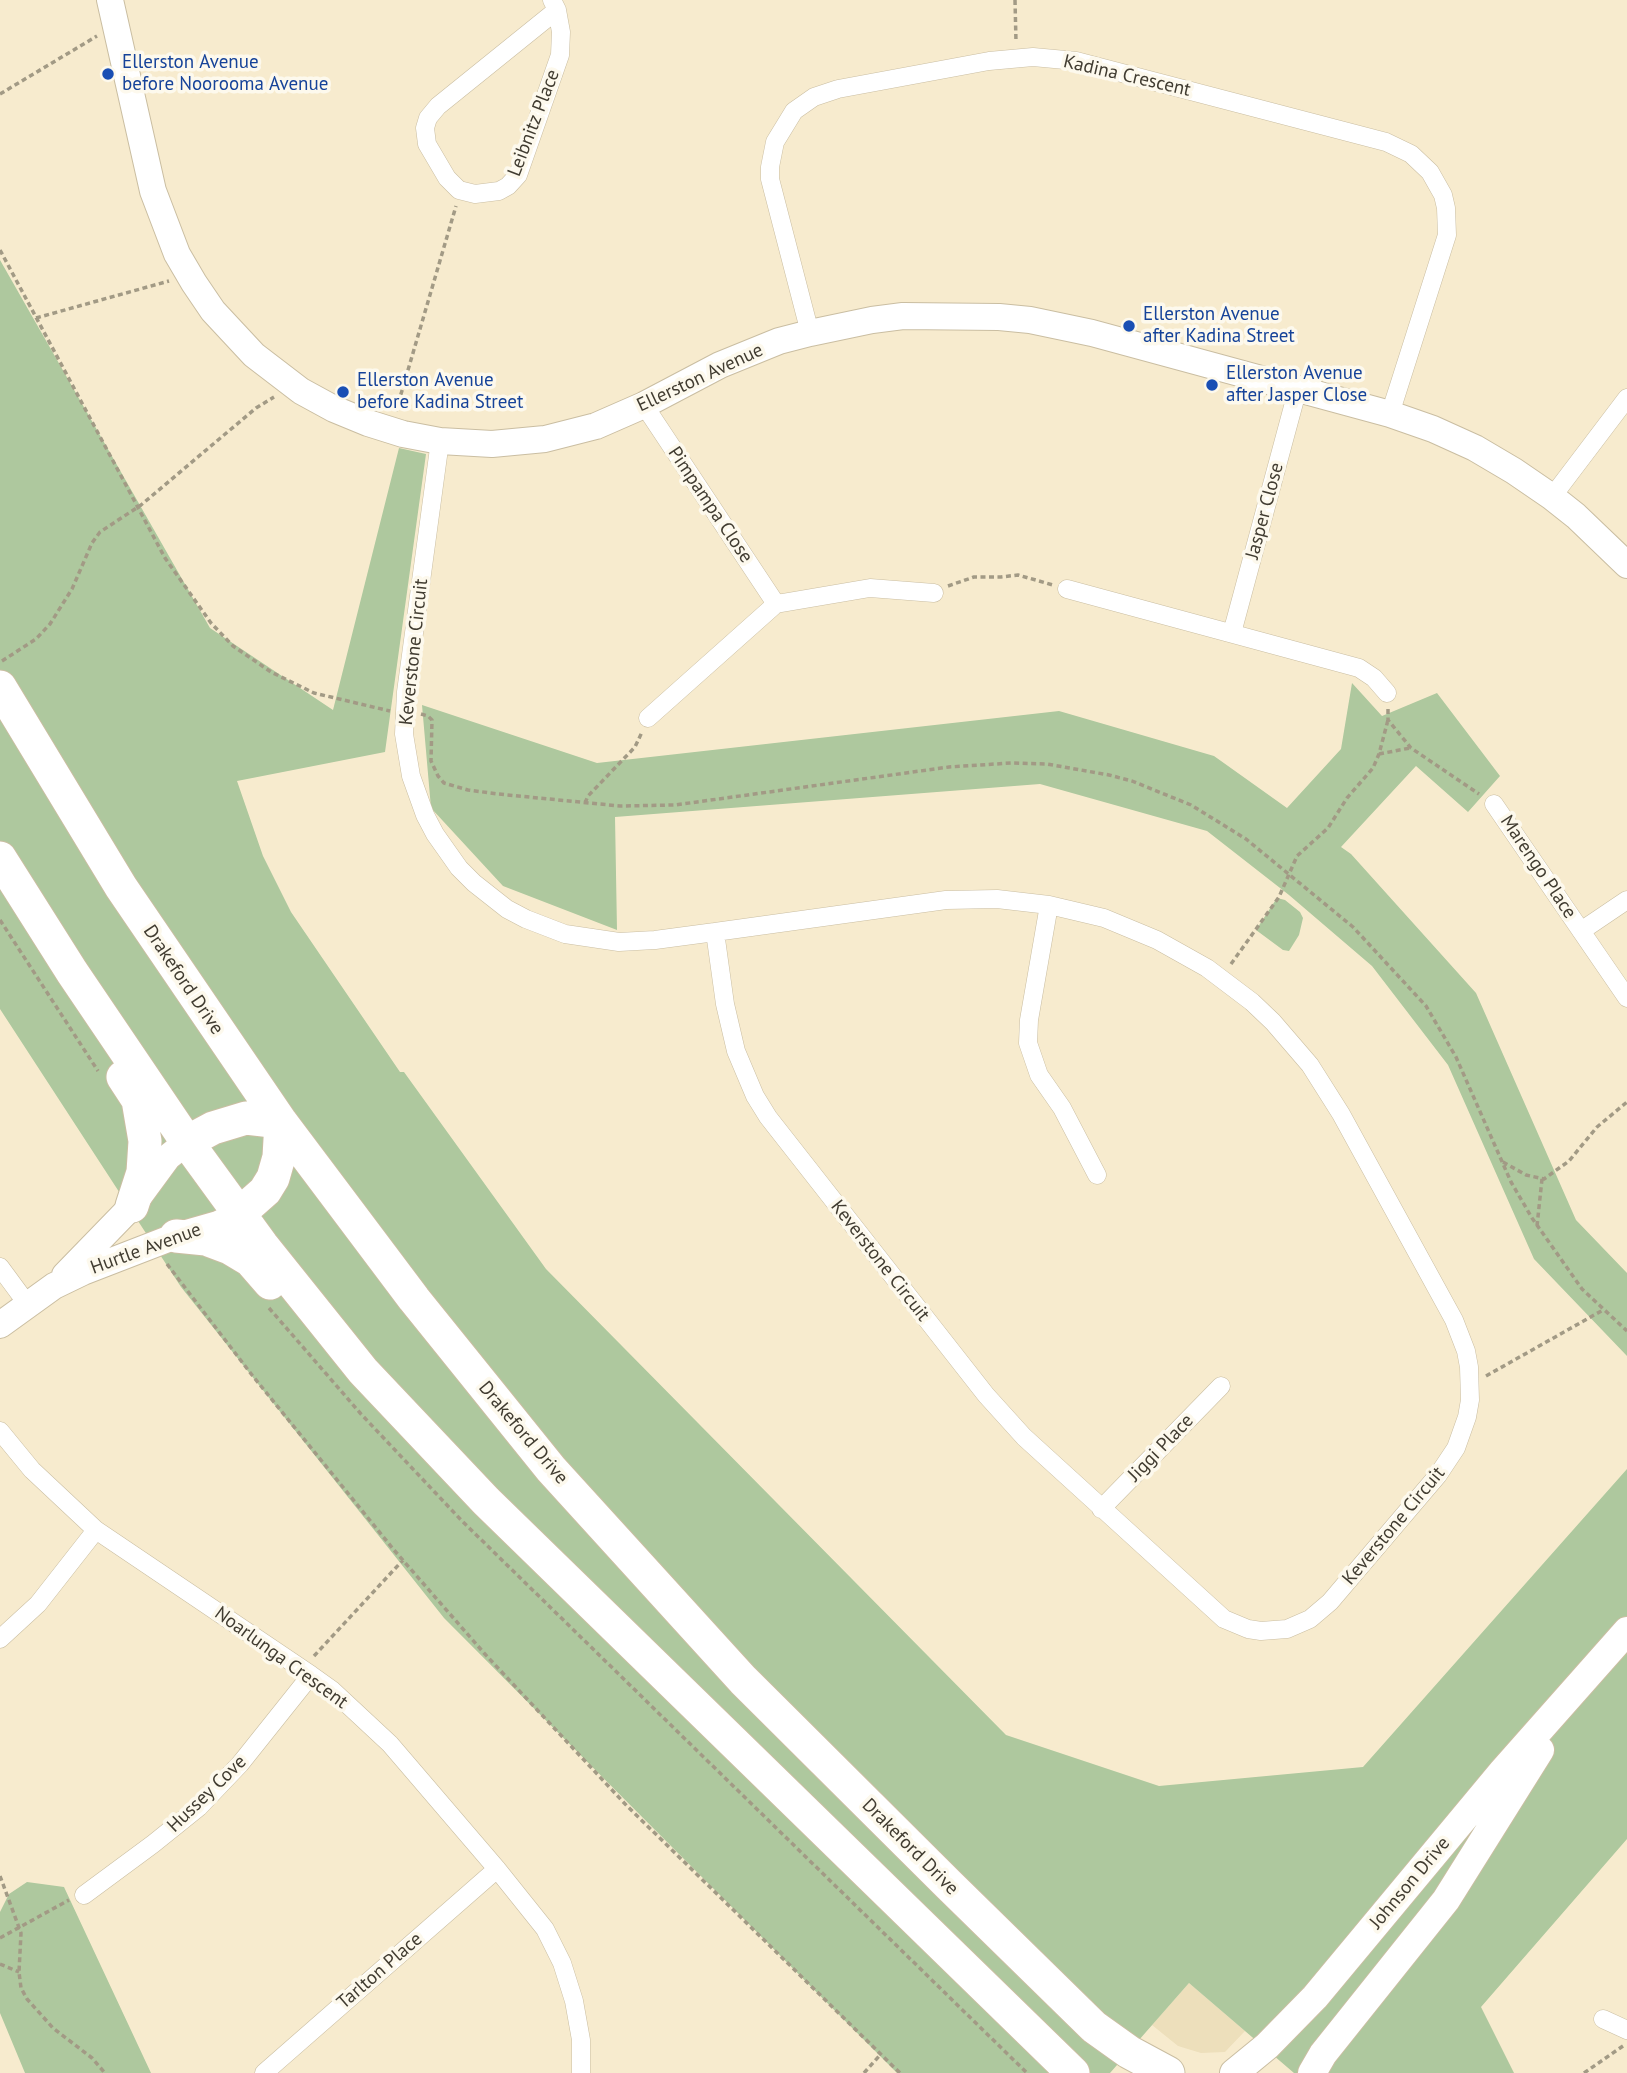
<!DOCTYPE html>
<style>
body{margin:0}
canvas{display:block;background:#f7ebce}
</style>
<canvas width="1627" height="2073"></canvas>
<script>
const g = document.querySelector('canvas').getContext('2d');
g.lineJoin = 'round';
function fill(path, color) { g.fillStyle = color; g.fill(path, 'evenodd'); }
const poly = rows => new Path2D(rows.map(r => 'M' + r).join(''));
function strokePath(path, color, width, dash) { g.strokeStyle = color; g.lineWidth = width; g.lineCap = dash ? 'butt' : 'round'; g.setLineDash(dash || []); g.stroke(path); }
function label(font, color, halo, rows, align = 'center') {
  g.font = font + ' "PT Sans",sans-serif'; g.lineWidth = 7; g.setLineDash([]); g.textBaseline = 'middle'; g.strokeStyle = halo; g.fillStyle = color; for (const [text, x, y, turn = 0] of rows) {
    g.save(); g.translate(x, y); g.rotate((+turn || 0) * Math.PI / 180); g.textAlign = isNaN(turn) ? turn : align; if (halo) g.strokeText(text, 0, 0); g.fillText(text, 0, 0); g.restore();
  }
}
fill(poly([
 [1189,1983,1245,2031,1225,2052,1201,2053,1178,2046,1152,2025]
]), '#eddfbb');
fill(poly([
 [0,260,210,628,333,710,399,448,426,454,385,752,237,781,263,856,291,912,400,1072,404,1072,546,1269,1006,1735,1159,1786,1363,1767,1627,1469,1627,1839,1481,2007,1514,2073,1294,2073,1189,1983,1110,2073,897,2073,444,1618,181,1287,0,1009],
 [1352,683,1382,716,1437,693,1500,776,1468,812,1416,766,1341,847,1351,854,1476,993,1576,1220,1627,1273,1627,1356,1534,1259,1448,1065,1372,966,1289,895,1207,831,1040,784,615,817,617,930,503,886,431,808,422,705,597,763,1059,711,1214,756,1287,808,1341,749],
 [1277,898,1285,900,1300,912,1303,918,1299,935,1289,951,1283,950,1256,930],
 [27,1882,64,1887,151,2073,25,2073,0,2013,0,1912,9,1894]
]), '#aec89e');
const street = poly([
 [552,0,557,10,561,32,560,55,518,175,508,186,499,191,475,194,459,190,447,178,427,144,425,128,428,118,438,106,557,10],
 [810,333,770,179,770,167,775,142,794,111,814,97,838,89,989,61,1033,57,1076,61,1386,142,1411,154,1430,172,1443,195,1446,208,1447,235,1390,414],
 [644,405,776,604],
 [440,441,406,692,404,734,411,776,425,815,435,834,459,868,474,883,507,909,526,919,565,934,619,942,655,940,715,932,946,900,997,899,1049,905,1104,918,1157,940,1207,968,1252,1002,1273,1022,1310,1065,1341,1114,1454,1320,1466,1351,1469,1367,1470,1400,1467,1417,1456,1448,1438,1475,1330,1602,1310,1619,1287,1629,1261,1631,1248,1629,1224,1619,1024,1437,986,1395,768,1117,755,1096,736,1051,725,1004,715,932],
 [1552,497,1627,398],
 [1067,589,1359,668,1374,678,1387,693],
 [1232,633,1298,388],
 [648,718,776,604,870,588,934,593],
 [1494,804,1627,998],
 [1049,905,1029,1020,1028,1043,1039,1075,1062,1108,1097,1175],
 [1581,931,1627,900],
 [0,1267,28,1305],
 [0,1431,32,1470,96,1530,311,1675,332,1690,390,1744,497,1869,545,1929,562,1963,574,2001,581,2040,581,2073],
 [1101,1509,1221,1386],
 [0,1639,38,1604,96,1530],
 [84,1895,153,1844,199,1807,240,1764,311,1675],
 [1603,2019,1627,2030],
 [264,2073,497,1869]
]);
const secondary = poly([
 [110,0,153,191,177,254,194,283,213,311,254,355,301,391,334,409,368,423,403,434,440,441,492,444,545,439,596,426,644,405,720,365,779,341,810,333,872,320,903,316,999,317,1030,320,1092,333,1390,414,1433,429,1475,448,1514,471,1552,497,1576,516,1627,565],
 [65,1275,132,1206,168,1157,187,1142],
 [0,1325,54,1286,83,1272,176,1236,218,1224,239,1214]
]);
const primary = poly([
 [1234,2073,1267,2046,1315,1997,1503,1771,1627,1631],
 [1312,2073,1323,2054,1446,1900,1540,1750]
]);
const highway = poly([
 [0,687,121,887,281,1122,414,1299,551,1469,743,1680,949,1885,1094,2027,1129,2052,1168,2073],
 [0,858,72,972,187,1142,262,1245,363,1371,486,1501,1073,2073],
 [123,1077,138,1100,145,1141,143,1172,132,1206],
 [187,1142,213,1128,246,1118,281,1122],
 [239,1214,265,1191,273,1178,279,1157,281,1122],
 [176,1236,206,1239,230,1248,250,1260,270,1283]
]);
strokePath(street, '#cabea2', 19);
strokePath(secondary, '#cabea2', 28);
strokePath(primary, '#cabea2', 30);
strokePath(highway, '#cabea2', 35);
strokePath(poly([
 [1015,0,1016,42],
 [0,94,97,36],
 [0,250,165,558,211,623,233,646,271,672,314,693,390,711],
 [36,318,169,281],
 [396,411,456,206],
 [948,586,974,577,1001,577,1018,575,1053,585],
 [2,661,36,639,50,624,72,589,92,543,100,532,141,505,256,408,274,397],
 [1388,709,1388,720,1411,748,1479,794],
 [421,714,428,716,432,720,431,761,438,776,444,783,468,790,498,794,620,806,675,805,949,767,1011,763,1047,764,1109,775,1132,781,1191,805,1246,839,1353,927,1426,1006,1456,1057,1511,1182,1532,1218,1582,1289,1627,1331],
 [1379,754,1410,748],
 [585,803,588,796,635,747,642,732],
 [0,920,98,1071],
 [1231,964,1279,897,1297,856,1328,828,1347,798,1373,768,1379,754,1388,720],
 [1503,1162,1526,1175,1544,1179,1569,1161,1597,1127,1627,1102],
 [1537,1226,1542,1179],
 [167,1264,252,1375,394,1550,484,1653,627,1806,900,2073],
 [269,1308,361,1414,462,1521,1027,2073],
 [1486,1376,1603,1310],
 [314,1656,403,1560],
 [0,1876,21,1933,19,1972,21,1988,27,1999,53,2028,92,2058,105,2073],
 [0,1938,69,1900],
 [0,1964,19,1972],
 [864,2073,880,2055],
 [1584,2073,1623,2046]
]), '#a29a85', 3.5, [5, 3.5]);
strokePath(street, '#fff', 18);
strokePath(secondary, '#fff', 26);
strokePath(primary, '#fff', 28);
strokePath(highway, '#fff', 33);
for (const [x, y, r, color] of [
 [108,74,7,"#1a4fb4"],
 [1129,326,7,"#1a4fb4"],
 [1212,385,7,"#1a4fb4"],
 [343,392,7,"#1a4fb4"]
]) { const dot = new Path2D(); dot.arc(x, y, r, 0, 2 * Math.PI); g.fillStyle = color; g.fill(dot); strokePath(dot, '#fdf9ed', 2.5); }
label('19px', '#164399', '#fdf9ed', [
 ["Ellerston Avenue",122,63],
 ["before Noorooma Avenue",122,85],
 ["Ellerston Avenue",1143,315],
 ["after Kadina Street",1143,337],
 ["Ellerston Avenue",1226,374],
 ["after Jasper Close",1226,396],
 ["Ellerston Avenue",357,381],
 ["before Kadina Street",357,403]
], 'left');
label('19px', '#413c31', '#fdf9ed', [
 ["Kadina Crescent",1127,76,13],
 ["Leibnitz Place",534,123,-69],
 ["Ellerston Avenue",700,378,-25],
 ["Pimpampa Close",710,505,56],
 ["Jasper Close",1265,511,-75],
 ["Keverstone Circuit",414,652,-84],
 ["Marengo Place",1538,867,56],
 ["Drakeford Drive",183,980,56],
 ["Hurtle Avenue",146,1249,-20],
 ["Keverstone Circuit",880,1261,52],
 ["Drakeford Drive",523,1433,50],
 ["Jiggi Place",1161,1448,-46],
 ["Keverstone Circuit",1394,1526,-50],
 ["Noarlunga Crescent",281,1658,36],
 ["Hussey Cove",207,1794,-44],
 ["Drakeford Drive",910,1847,45],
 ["Johnson Drive",1410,1883,-50],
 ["Tarlton Place",380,1971,-41]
]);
</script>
